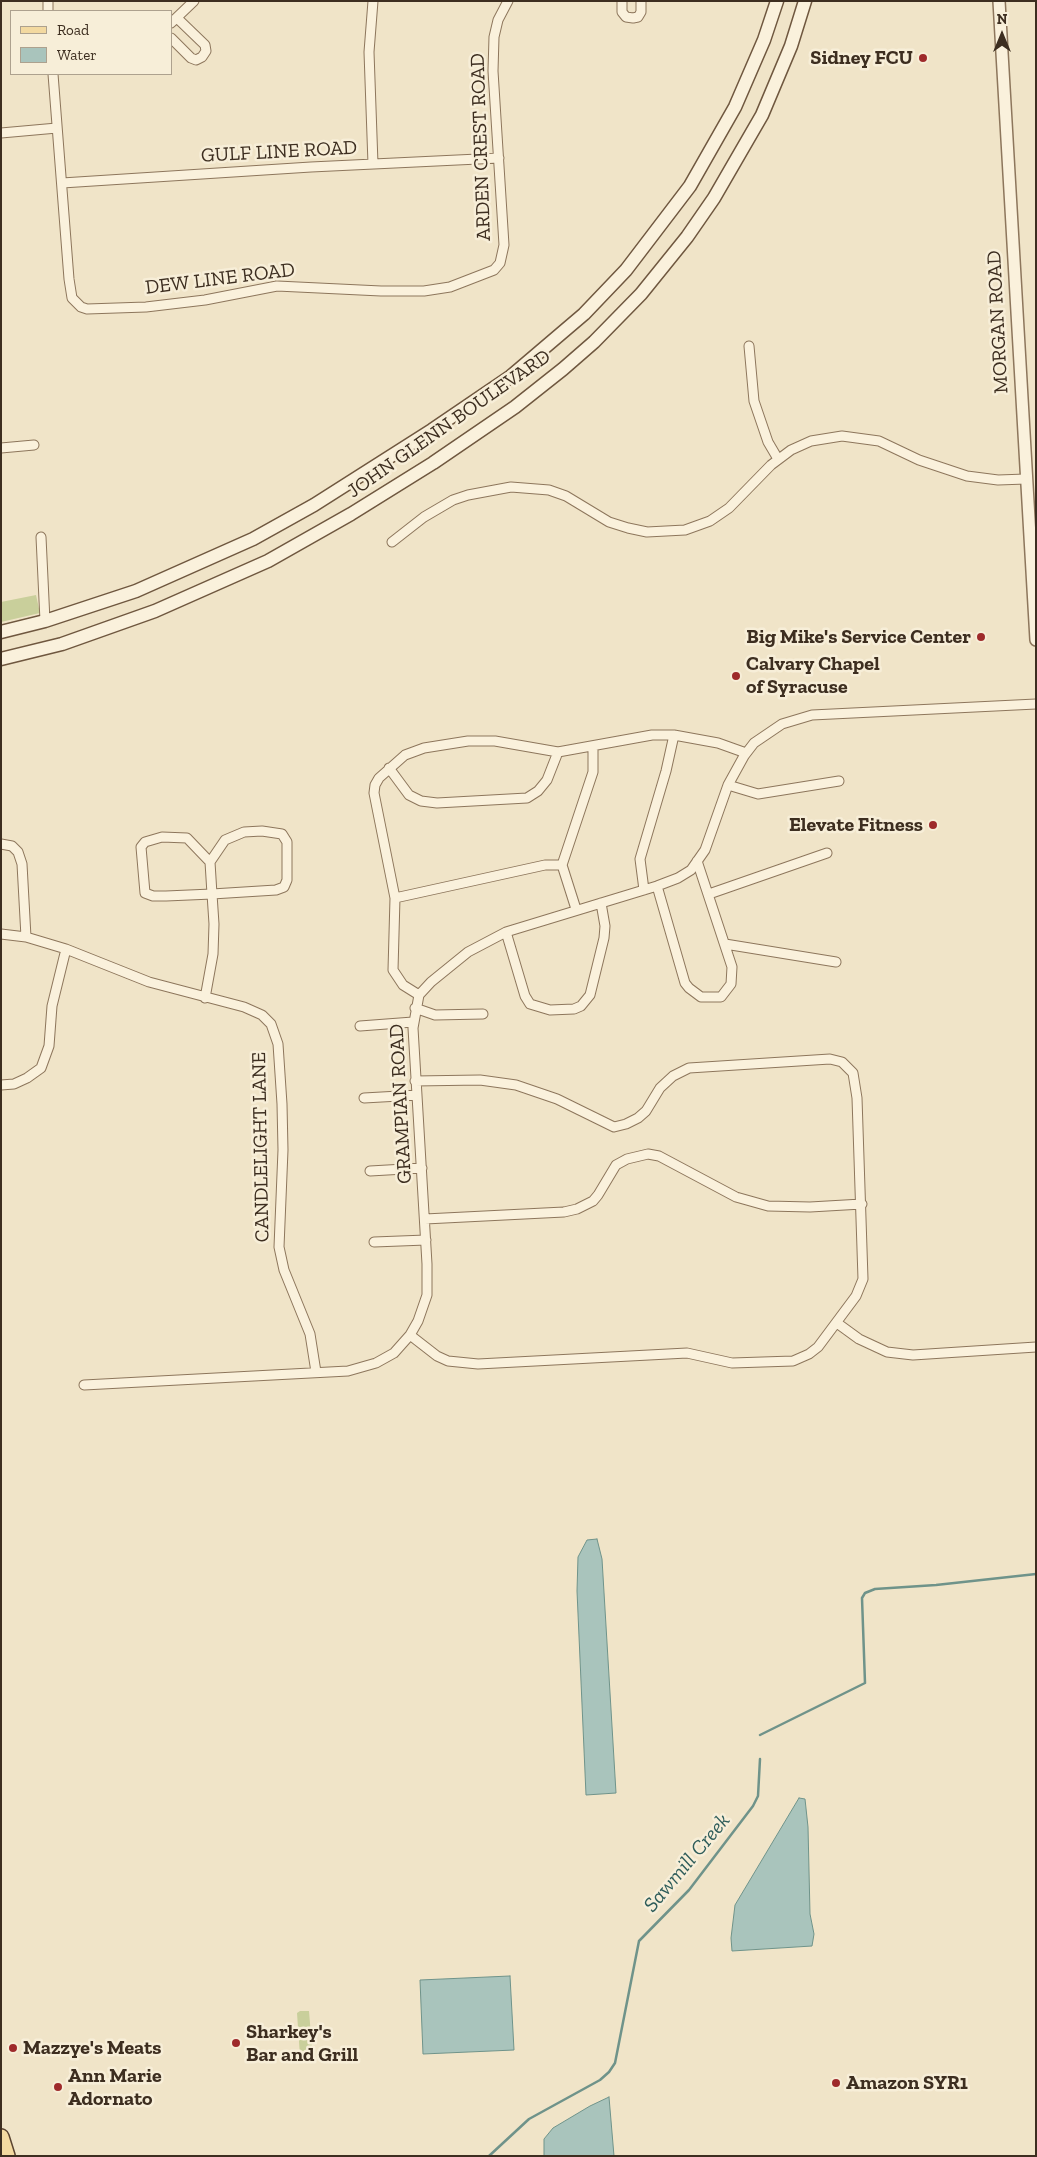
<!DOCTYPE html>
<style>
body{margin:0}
#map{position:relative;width:1037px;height:2157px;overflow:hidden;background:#f0e4c8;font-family:"Zilla Slab",serif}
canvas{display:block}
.frame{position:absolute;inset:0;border:2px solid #3d2e20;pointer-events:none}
.legend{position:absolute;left:10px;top:10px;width:162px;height:65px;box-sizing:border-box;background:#f7eed8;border:1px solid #ada18e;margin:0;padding:6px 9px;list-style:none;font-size:15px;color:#3d2e20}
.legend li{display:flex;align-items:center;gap:10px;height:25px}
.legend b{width:25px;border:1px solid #ada18e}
.north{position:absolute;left:977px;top:10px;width:50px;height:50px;-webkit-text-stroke:4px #f7eed8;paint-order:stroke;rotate:0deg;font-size:14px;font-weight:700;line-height:20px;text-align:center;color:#3d2e20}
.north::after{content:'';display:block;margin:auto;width:18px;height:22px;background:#3d2e20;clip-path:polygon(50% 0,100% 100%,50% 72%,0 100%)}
</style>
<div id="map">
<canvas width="1037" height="2157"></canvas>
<div class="frame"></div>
<ul class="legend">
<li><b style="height:6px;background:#f3d9a0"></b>Road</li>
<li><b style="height:14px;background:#a9c4bc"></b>Water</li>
</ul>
<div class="north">N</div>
</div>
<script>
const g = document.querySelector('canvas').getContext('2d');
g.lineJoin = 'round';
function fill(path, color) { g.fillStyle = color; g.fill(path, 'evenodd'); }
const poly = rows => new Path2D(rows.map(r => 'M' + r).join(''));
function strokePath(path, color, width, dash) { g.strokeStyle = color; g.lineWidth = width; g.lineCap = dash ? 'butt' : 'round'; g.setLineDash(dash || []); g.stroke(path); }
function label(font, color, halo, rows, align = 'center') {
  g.font = font + ' "Zilla Slab",serif'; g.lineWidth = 5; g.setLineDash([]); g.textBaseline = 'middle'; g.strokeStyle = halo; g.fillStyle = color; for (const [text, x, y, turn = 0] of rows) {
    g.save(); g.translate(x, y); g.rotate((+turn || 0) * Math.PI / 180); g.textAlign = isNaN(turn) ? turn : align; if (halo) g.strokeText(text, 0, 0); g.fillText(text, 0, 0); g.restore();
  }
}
fill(poly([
 [36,595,40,613,1,622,1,602],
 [300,2011,309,2011,313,2060,311,2063,302,2063,300,2056,297,2013]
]), '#c9cf9b');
const water = poly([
 [597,1539,602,1559,616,1793,586,1795,577,1591,578,1557,587,1540,597,1539],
 [799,1798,805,1799,808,1827,810,1914,814,1934,812,1946,732,1951,731,1938,735,1905,799,1798],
 [510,1976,514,2050,423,2054,420,1980,510,1976],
 [609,2097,614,2156,544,2156,544,2139,553,2128,590,2106,609,2097]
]);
fill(water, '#a9c4bc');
strokePath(water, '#6f938a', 1);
strokePath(poly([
 [760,1735,865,1683,862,1598,865,1593,875,1589,936,1585,1036,1574],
 [489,2156,529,2119,600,2080,609,2072,615,2063,639,1941,689,1890,753,1806,758,1796,760,1759]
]), '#6f938a', 2.5);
const minor = poly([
 [48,1,48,11],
 [622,1,622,12,626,17,633,18,638,17,641,12,641,1],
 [171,23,194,1],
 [171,38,191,58,196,60,202,57,206,51,205,45,177,18],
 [53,74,69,279,72,298,81,307,87,309,146,307,205,300,277,286,381,291,424,291,450,287,494,270,500,263,504,245,493,71,494,37,498,20,508,1],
 [1,133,57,128],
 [373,164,369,52,373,1],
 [62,183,311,167,499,158],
 [749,346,754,401,768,442,778,459],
 [1,448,34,445],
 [41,537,45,621],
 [392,542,424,517,453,500,468,495,511,487,549,490,566,496,609,522,628,528,647,532,685,530,710,521,729,508,771,465,791,450,811,441,842,436,879,441,919,460,967,476,998,480,1026,479],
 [389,768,409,795,421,801,437,803,527,798,538,791,547,780,558,752],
 [728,785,758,794,839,781],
 [1,844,12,846,18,852,22,864,26,937],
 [657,886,685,983,689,988,701,997,721,997,731,984,732,967,697,861],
 [644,890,640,859,666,771,674,735],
 [709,894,827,853],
 [395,898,545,865,562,865],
 [576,909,562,865,593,772,593,746],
 [506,932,525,996,530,1004,550,1010,574,1009,581,1006,590,995,604,938,605,926,601,903],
 [1,934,26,937,66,949,149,982,244,1007,262,1015,271,1024,278,1044,282,1104,283,1150,279,1247,284,1270,310,1334,316,1372],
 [725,944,836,962],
 [419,995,403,985,393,970,395,898,374,793,375,785,379,778,405,755,424,748,468,741,495,741,558,752,652,735,674,735,718,743,746,753],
 [205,998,213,954,214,924,212,894,210,862,225,840,244,832,262,831,282,834,287,842,287,880,284,887,276,890,212,894,166,896,153,896,145,893,141,847,145,842,162,837,187,838,210,862],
 [415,1008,435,1015,483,1014],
 [360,1026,413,1022],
 [1,1085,14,1084,27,1078,41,1068,49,1046,52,1006,66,949],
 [364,1098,417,1095],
 [370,1171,422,1168],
 [425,1219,564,1212,577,1209,593,1201,598,1195,616,1165,627,1159,648,1154,659,1156,736,1197,768,1206,810,1207,862,1204],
 [374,1242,426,1240],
 [837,1323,859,1339,887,1352,913,1355,1036,1347],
 [410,1335,437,1356,448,1361,478,1364,687,1353,732,1363,793,1361,809,1354,818,1347,856,1296,863,1279,857,1098,853,1073,842,1062,830,1059,689,1068,673,1076,660,1088,646,1111,638,1118,626,1124,614,1127,557,1099,516,1085,480,1080,415,1081],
 [84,1385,348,1371,376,1363,394,1353,410,1335,418,1321,427,1295,427,1264,413,1028,419,995,431,982,468,952,506,932,657,886,678,878,691,870,705,850,728,785,744,756,754,743,782,724,812,715,1036,704]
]);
const tertiary = poly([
 [999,1,1036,640]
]);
const secondary = poly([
 [1,632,45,621,136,591,253,539,314,505,432,430,510,377,584,314,626,270,690,186,735,107,764,40,777,1],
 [1,659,62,644,155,611,268,561,351,514,433,463,515,407,563,369,594,342,641,294,687,237,714,198,762,115,791,46,805,1]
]);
const primary = poly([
 [1,2137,7,2156]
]);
strokePath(minor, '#8d765c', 11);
strokePath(tertiary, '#8d765c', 14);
strokePath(secondary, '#6f573f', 15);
strokePath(primary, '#5b4430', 18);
strokePath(minor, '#faf1dc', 9);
strokePath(tertiary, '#faf1dc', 11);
strokePath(secondary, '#faf1dc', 12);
strokePath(primary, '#f3d9a0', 15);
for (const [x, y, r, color] of [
 [923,58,5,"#9e2a2b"],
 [981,637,5,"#9e2a2b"],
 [736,676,5,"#9e2a2b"],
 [933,825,5,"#9e2a2b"],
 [236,2043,5,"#9e2a2b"],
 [13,2048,5,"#9e2a2b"],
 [836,2083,5,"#9e2a2b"],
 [58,2087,5,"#9e2a2b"]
]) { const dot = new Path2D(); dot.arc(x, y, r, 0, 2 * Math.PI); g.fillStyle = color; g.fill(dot); strokePath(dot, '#f7eed8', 2); }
label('bold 20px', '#3d2e20', '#f7eed8', [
 ["Sidney FCU",913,58,"right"],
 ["Big Mike's Service Center",971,637,"right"],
 ["Calvary Chapel",746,664],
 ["of Syracuse",746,687],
 ["Elevate Fitness",923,825,"right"],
 ["Sharkey's",246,2032],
 ["Bar and Grill",246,2055],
 ["Mazzye's Meats",23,2048],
 ["Ann Marie",68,2076],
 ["Adornato",68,2099],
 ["Amazon SYR1",846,2083]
], 'left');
label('20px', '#3d2e20', '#f7eed8', [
 ["ARDEN CREST ROAD",481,147,-92],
 ["GULF LINE ROAD",279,152,-3],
 ["DEW LINE ROAD",220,279,-7],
 ["MORGAN ROAD",998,322,-93],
 ["JOHN GLENN BOULEVARD",449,424,-35],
 ["GRAMPIAN ROAD",401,1104,-93],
 ["CANDLELIGHT LANE",261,1147,-91]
]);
label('italic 21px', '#2f5d5a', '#f7eed8', [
 ["Sawmill Creek",687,1863,-50]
]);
</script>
